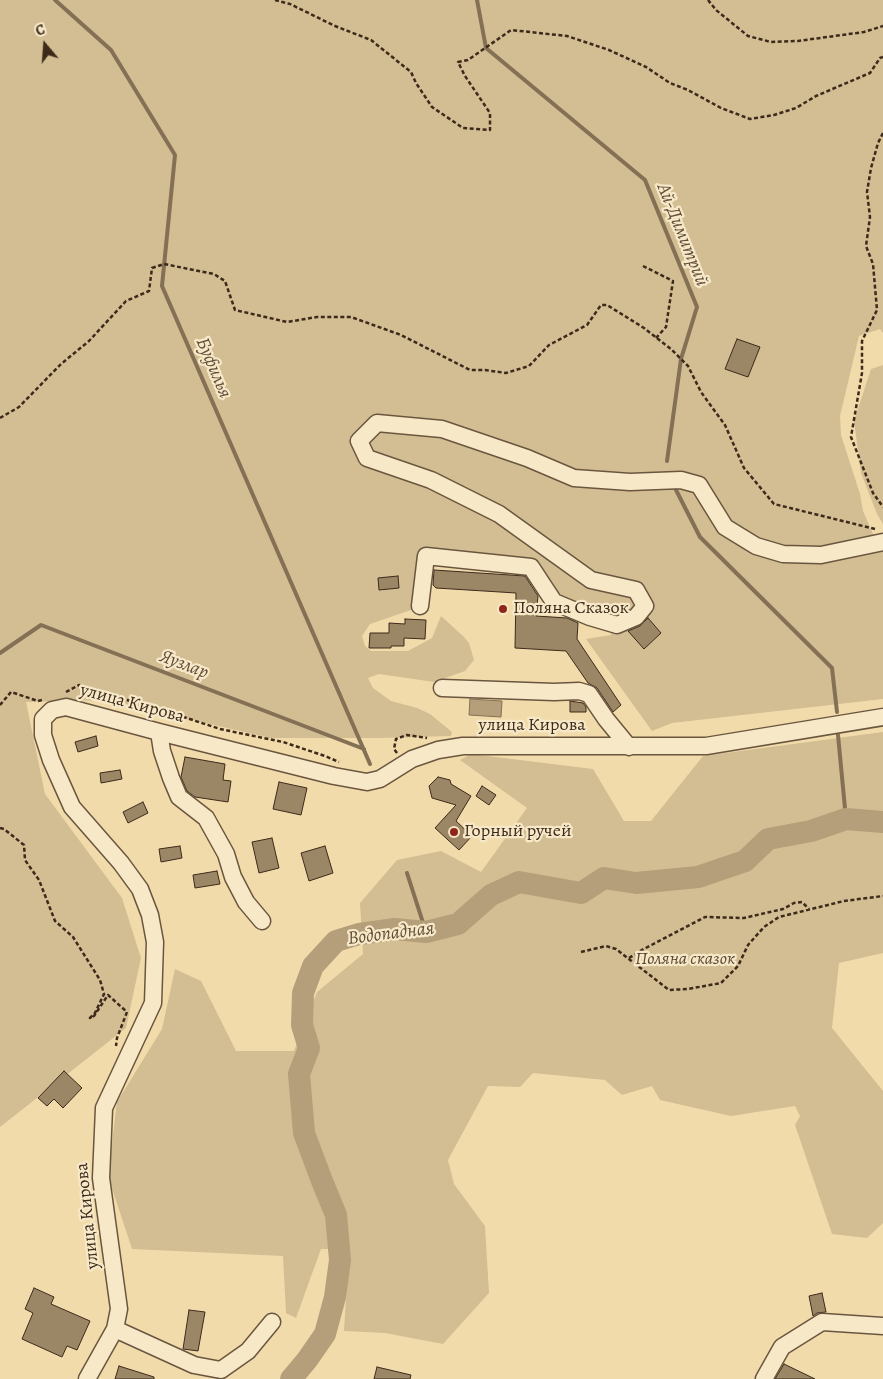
<!DOCTYPE html>
<meta charset="utf-8">
<style>
body{margin:0}
#map{position:relative;width:883px;height:1379px;overflow:hidden;background:#f2dbab;font-family:Alegreya,serif}
canvas{display:block}
.north{position:absolute;left:20px;top:20px;width:50px;height:50px;-webkit-text-stroke:4px #f7e8c8;paint-order:stroke;rotate:342deg;font-size:14px;font-weight:700;line-height:20px;text-align:center;color:#3c2a1b}
.north::after{content:'';display:block;margin:auto;width:18px;height:22px;background:#3c2a1b;clip-path:polygon(50% 0,100% 100%,50% 72%,0 100%)}
</style>
<div id="map">
<canvas width="883" height="1379"></canvas>
<div class="north">С</div>
</div>
<script>
const g = document.querySelector('canvas').getContext('2d');
g.lineJoin = 'round';
function fill(path, color) { g.fillStyle = color; g.fill(path, 'evenodd'); }
const poly = rows => new Path2D(rows.map(r => 'M' + r).join(''));
function strokePath(path, color, width, dash) { g.strokeStyle = color; g.lineWidth = width; g.lineCap = dash ? 'butt' : 'round'; g.setLineDash(dash || []); g.stroke(path); }
function label(font, color, halo, rows, align = 'center') {
  g.font = font + ' Alegreya,serif'; g.lineWidth = 4.5; g.setLineDash([]); g.textBaseline = 'middle'; g.strokeStyle = halo; g.fillStyle = color; for (const [text, x, y, turn = 0] of rows) {
    g.save(); g.translate(x, y); g.rotate((+turn || 0) * Math.PI / 180); g.textAlign = isNaN(turn) ? turn : align; if (halo) g.strokeText(text, 0, 0); g.fillText(text, 0, 0); g.restore();
  }
}
fill(poly([
 [0,0,883,0,883,333,880,329,859,336,840,416,841,435,860,494,863,511,873,534,883,550,883,699,672,723,652,731,586,639,611,635,613,616,555,597,532,563,425,549,417,608,370,624,362,636,365,646,371,651,408,651,432,638,441,616,463,636,469,643,474,660,465,671,434,682,379,674,368,678,373,688,391,701,417,708,430,714,452,732,451,736,381,738,270,738,107,700,26,702,45,794,122,898,141,958,126,1028,0,1127],
 [883,365,883,524,877,514,861,473,854,421,871,369],
 [883,732,883,953,839,963,832,1028,883,1091,883,1223,867,1238,832,1234,795,1125,800,1116,795,1106,731,1116,660,1100,652,1086,622,1095,605,1080,533,1073,520,1087,488,1086,448,1160,454,1184,485,1226,489,1293,443,1344,385,1333,344,1331,349,1249,321,1249,296,1318,286,1313,283,1256,132,1249,108,1176,117,1102,162,1029,175,969,201,981,236,1051,294,1051,317,992,363,954,360,903,397,860,441,851,481,872,527,808,460,760,471,754,593,769,624,821,651,821,703,756]
]), '#d3bd93');
const water = poly([
 [470,699,502,701,501,717,469,715,470,699]
]);
fill(water, '#b49f7a');
strokePath(water, '#847054', 1);
strokePath(poly([
 [55,0,111,50,175,155,162,286,370,764],
 [477,0,486,48,645,180,697,307,681,359,667,461],
 [676,490,700,537,832,668,837,712],
 [0,653,41,625,364,749],
 [838,735,846,819],
 [407,873,426,932]
]), '#847054', 4);
strokePath(poly([
 [291,1379,307,1360,325,1334,335,1297,340,1260,336,1215,322,1181,304,1133,299,1074,309,1048,302,1025,303,993,313,966,336,941,359,934,395,929,426,932,458,924,491,895,519,882,581,893,604,878,636,883,698,877,745,861,768,839,811,831,846,819,883,822]
]), '#b49f7a', 22);
const building = poly([
 [737,339,760,347,748,377,725,369,737,339],
 [434,570,525,576,538,596,536,616,567,618,578,623,577,639,621,705,613,712,597,688,588,683,566,651,515,648,516,593,436,588,433,585,434,570],
 [398,576,399,588,379,590,378,578,398,576],
 [648,618,661,633,644,649,628,631,640,626,648,618],
 [405,619,426,620,425,639,404,638,404,646,391,646,391,648,369,648,370,633,389,633,389,623,405,624,405,619],
 [570,701,583,703,586,707,586,712,570,712,570,701],
 [96,736,98,746,78,752,75,742,96,736],
 [185,757,225,764,223,780,231,781,228,802,195,797,187,791,181,777,185,757],
 [120,770,122,779,101,783,100,773,120,770],
 [438,777,450,780,451,784,471,796,456,821,472,836,459,850,435,828,456,805,432,798,429,786,438,777],
 [279,782,307,788,301,815,273,809,279,782],
 [482,786,496,795,489,805,476,796,482,786],
 [143,802,148,813,128,823,123,812,143,802],
 [272,838,279,868,259,873,252,842,272,838],
 [180,846,182,858,161,862,159,849,180,846],
 [325,846,333,873,309,881,301,853,325,846],
 [217,871,220,884,195,888,193,875,217,871],
 [64,1071,82,1088,63,1108,54,1099,47,1106,38,1098,64,1071],
 [34,1288,54,1297,51,1304,90,1321,77,1350,67,1346,62,1357,22,1339,33,1313,25,1309,34,1288],
 [822,1293,826,1312,817,1313,813,1316,809,1296,822,1293],
 [189,1310,205,1312,198,1351,183,1349,189,1310],
 [784,1364,815,1379,775,1379,784,1364],
 [119,1366,154,1377,154,1379,115,1379,119,1366],
 [377,1367,411,1375,410,1379,374,1379,377,1367]
]);
fill(building, '#9b8666');
strokePath(building, '#3c2a1b', 1);
const minor = poly([
 [420,606,426,556,531,567,554,602,590,617,617,625,636,617,645,606,636,590,591,580,499,514,431,480,367,458,359,441,377,423,442,429,527,458,574,478,630,482,681,480,699,485,725,527,756,546,783,554,821,555,883,542],
 [442,688,554,692,579,691,589,694,606,719,629,747],
 [159,732,162,751,171,778,179,797,206,818,226,854,233,877,246,902,262,921],
 [115,1329,194,1365,221,1370,248,1351,272,1322],
 [87,1379,115,1329,119,1309,101,1178,104,1108,153,1003,155,942,150,915,140,889,121,863,72,807,51,760,43,735,43,719,52,710,66,707,159,732,334,776,367,782,380,779,412,759,438,750,463,746,706,746,883,717],
 [764,1379,782,1347,822,1322,883,1326]
]);
strokePath(minor, '#6a563f', 19);
strokePath(poly([
 [275,0,290,4,335,26,371,40,411,72,416,83,432,107,463,128,490,130,490,113,465,76,458,62,468,60,511,30,567,36,609,50,646,67,670,83,688,90,721,108,750,119,774,115,796,108,816,96,870,73,880,58,883,57],
 [708,0,716,10,748,36,771,42,798,41,864,32,883,26],
 [883,133,878,143,871,168,867,192,870,217,866,246,873,264,877,310,862,341,862,373,851,437,873,493,883,507],
 [643,266,673,281,666,327,656,338],
 [0,418,19,407,61,364,89,341,126,301,149,291,152,268,164,264,214,274,225,281,235,310,287,322,317,317,351,317,401,335,470,370,485,370,506,373,529,366,549,345,587,325,601,305,607,305,644,328,671,349,688,366,701,392,725,425,744,468,774,504,875,529],
 [66,692,79,685,99,693,147,705,220,729,283,742,325,756,339,762],
 [0,705,11,692,38,701,42,700],
 [397,753,394,749,396,739,407,735,427,738],
 [0,828,4,829,24,845,25,860,39,880,55,921,73,937,100,980,104,994,95,1013,90,1018,94,1016,108,995,127,1012,117,1038,116,1046],
 [581,952,606,946,616,949,669,990,688,989,721,983,738,966,748,945,764,927,779,917,844,901,883,896],
 [629,958,640,951,705,917,744,918,783,909,794,903,802,902,809,909]
]), '#3c2a1b', 2.5, [4, 2.5]);
strokePath(minor, '#f7e8c8', 16);
for (const [x, y, r, color] of [
 [503,609,5,"#8f2418"],
 [454,832,5,"#8f2418"]
]) { const dot = new Path2D(); dot.arc(x, y, r, 0, 2 * Math.PI); g.fillStyle = color; g.fill(dot); strokePath(dot, '#f7e8c8', 2); }
label('18px', '#3c2a1b', '#f7e8c8', [
 ["Поляна Сказок",513,609],
 ["Горный ручей",464,832]
], 'left');
label('18px', '#3c2a1b', '#f7e8c8', [
 ["улица Кирова",132,704,15],
 ["улица Кирова",532,726],
 ["улица Кирова",88,1216,-96]
]);
label('italic 18px', '#5a4733', '#f7e8c8', [
 ["Поляна сказок",685,960]
]);
label('italic 19px', '#604d38', '#f7e8c8', [
 ["Ай-Димитрий",682,235,68],
 ["Буфилья",213,368,67],
 ["Яузлар",184,665,21],
 ["Водопадная",391,934,-7]
]);
</script>
